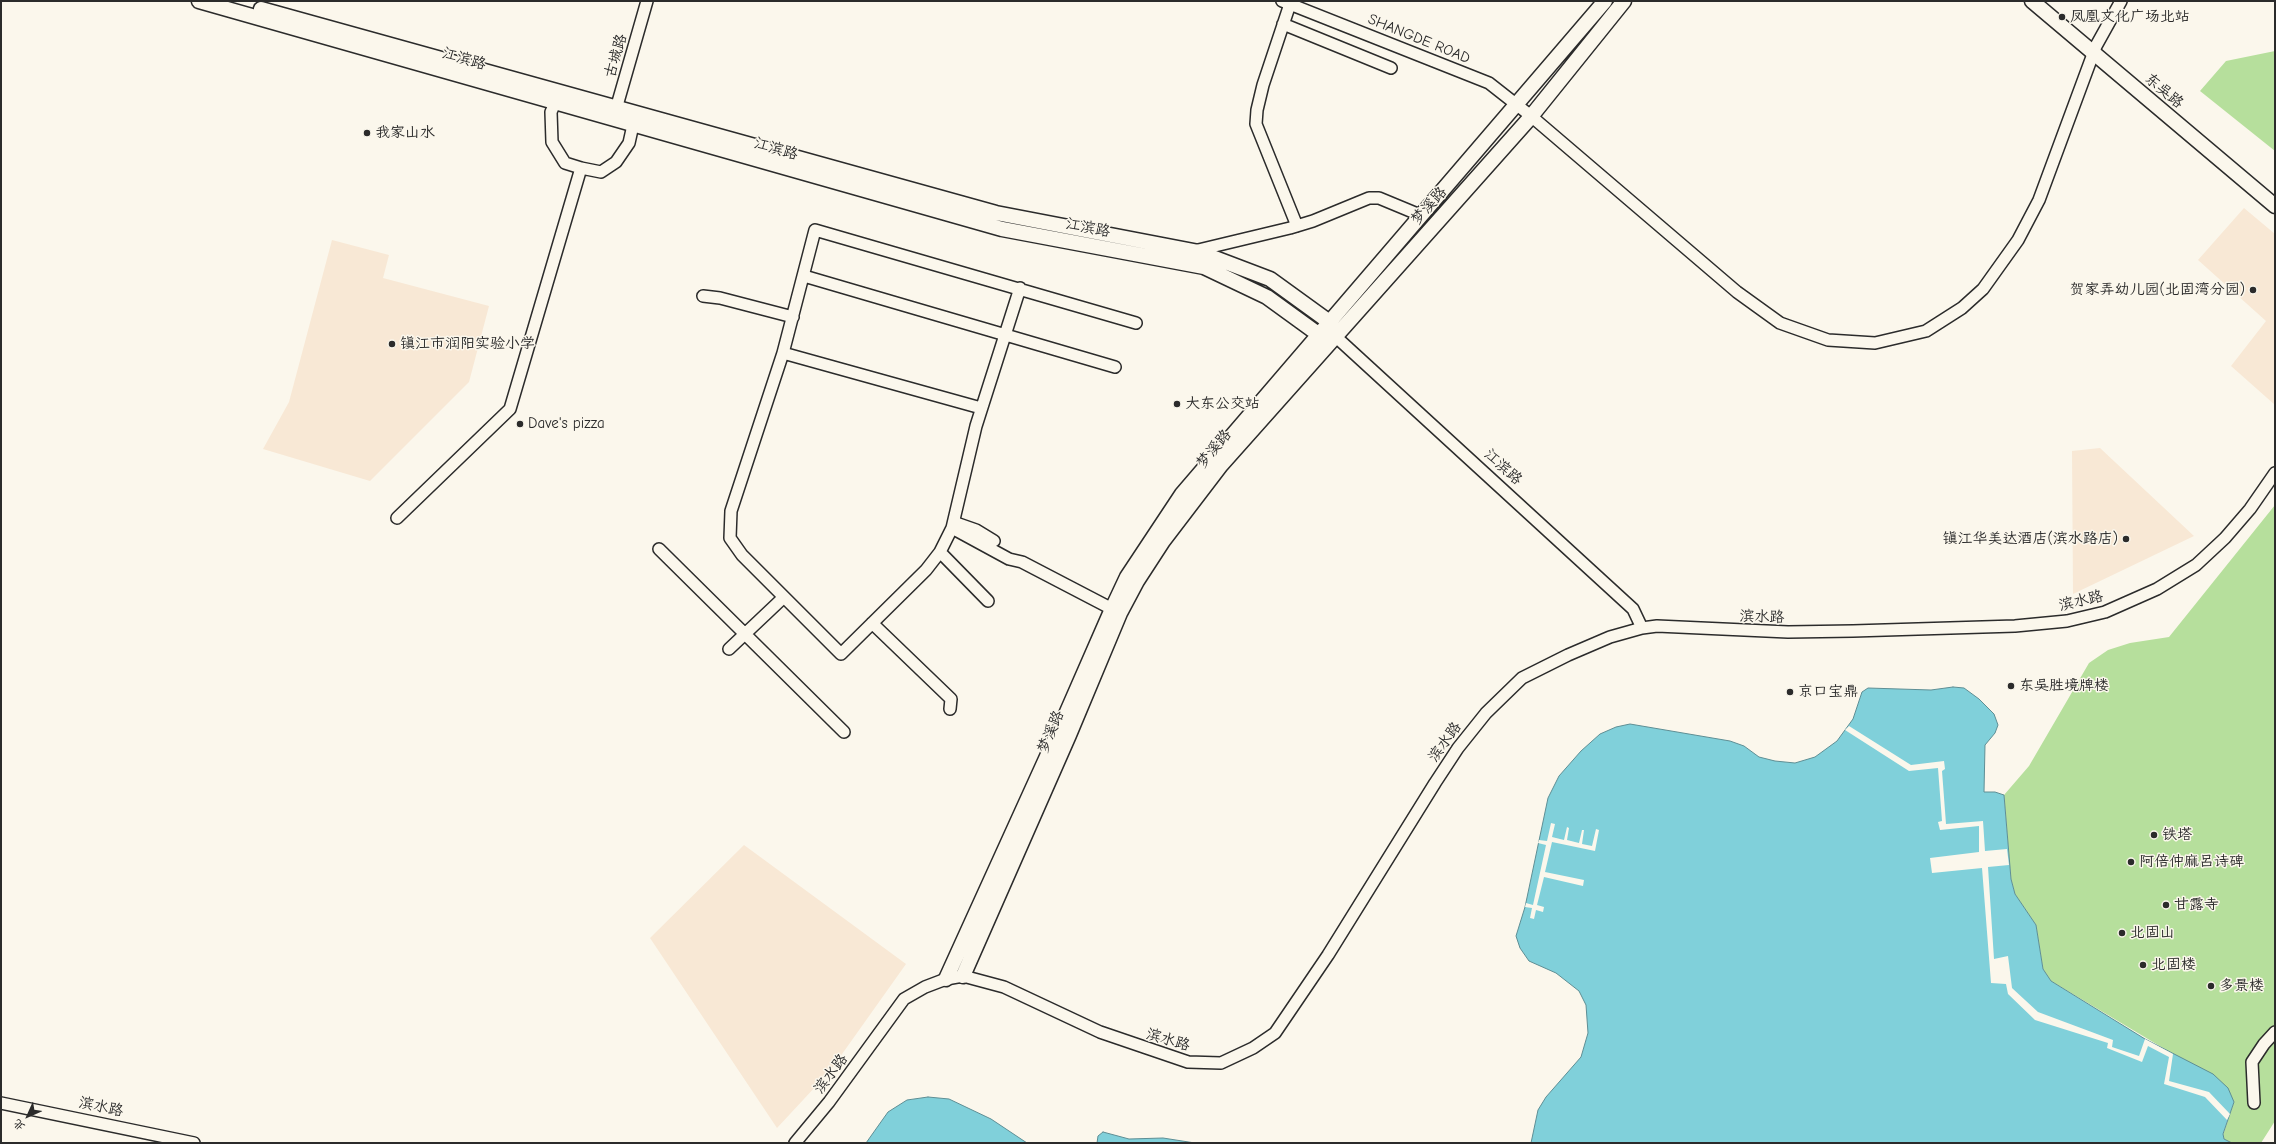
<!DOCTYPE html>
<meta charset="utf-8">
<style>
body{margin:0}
#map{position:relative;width:2276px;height:1144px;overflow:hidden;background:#fbf7ec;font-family:"Comic Neue","LXGW WenKai TC",sans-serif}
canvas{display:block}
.frame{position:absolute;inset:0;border:2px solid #2b2b2b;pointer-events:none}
.north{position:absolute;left:8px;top:1096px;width:40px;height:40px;-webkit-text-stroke:3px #fbf7ec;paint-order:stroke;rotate:225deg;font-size:11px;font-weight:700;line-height:16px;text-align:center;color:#2b2b2b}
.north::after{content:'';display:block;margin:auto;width:14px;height:18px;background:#2b2b2b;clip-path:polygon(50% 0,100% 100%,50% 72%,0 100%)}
</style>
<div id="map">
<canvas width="2276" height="1144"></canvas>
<div class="frame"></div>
<div class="north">北</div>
</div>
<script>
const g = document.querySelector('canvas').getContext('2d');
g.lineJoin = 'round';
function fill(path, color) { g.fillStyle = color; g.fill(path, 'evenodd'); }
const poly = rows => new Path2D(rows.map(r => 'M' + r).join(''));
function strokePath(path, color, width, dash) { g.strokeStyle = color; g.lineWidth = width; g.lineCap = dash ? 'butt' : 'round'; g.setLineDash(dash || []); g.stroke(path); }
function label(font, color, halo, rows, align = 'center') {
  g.font = font + ' "Comic Neue","LXGW WenKai TC",sans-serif'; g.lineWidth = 3; g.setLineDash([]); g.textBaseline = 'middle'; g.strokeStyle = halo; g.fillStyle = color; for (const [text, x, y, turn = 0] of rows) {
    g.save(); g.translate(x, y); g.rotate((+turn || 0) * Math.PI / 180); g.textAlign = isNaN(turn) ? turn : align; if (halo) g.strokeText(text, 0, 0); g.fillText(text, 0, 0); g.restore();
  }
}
fill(poly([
 [2244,208,2275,234,2275,405,2231,366,2266,321,2198,260],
 [332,240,389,255,383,278,489,306,469,382,370,481,263,449,289,402],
 [2100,448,2194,536,2073,594,2072,451],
 [744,845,906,964,830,1071,777,1128,650,938]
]), '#f8e8d5');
fill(poly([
 [2275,51,2275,151,2200,91,2226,61],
 [2275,505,2275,1121,2261,1143,2232,1143,2224,1139,2223,1135,2234,1102,2173,1054,2051,981,2043,969,2036,925,2015,894,2011,879,2004,795,2029,766,2089,663,2108,650,2130,643,2169,637]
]), '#b6df9c');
const water = poly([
 [1953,687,1964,688,1979,699,1994,714,1998,725,1995,733,1985,745,1984,792,1995,792,2004,795,2011,879,2015,894,2036,925,2043,969,2051,981,2145,1039,2213,1074,2228,1088,2234,1102,2223,1134,2224,1139,2232,1143,1531,1143,1538,1110,1546,1097,1581,1057,1588,1033,1586,1005,1579,991,1556,973,1529,961,1520,948,1516,936,1525,907,1548,798,1559,776,1581,751,1600,734,1616,727,1630,724,1730,741,1744,746,1759,757,1775,761,1795,763,1815,757,1837,741,1853,719,1862,692,1868,688,1931,690,1953,687],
 [928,1097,949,1099,991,1119,1027,1143,866,1143,888,1112,907,1100,928,1097],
 [1103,1132,1129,1139,1163,1138,1195,1143,1097,1143,1098,1136,1103,1132]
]);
fill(water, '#80d0da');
strokePath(water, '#5e8e94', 1);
fill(poly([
 [1849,726,1911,765,1944,761,1945,769,1942,771,1946,824,1983,821,1985,851,2007,849,2009,865,1988,867,1994,959,2008,956,2012,988,2038,1012,2113,1040,2112,1047,2139,1056,2145,1039,2173,1054,2169,1081,2209,1092,2230,1114,2227,1120,2205,1097,2164,1084,2169,1057,2148,1046,2142,1062,2107,1048,2108,1043,2035,1020,2008,994,2006,984,1991,983,1982,868,1932,873,1930,858,1979,852,1979,826,1940,830,1938,822,1942,821,1938,768,1909,771,1845,730],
 [1551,823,1555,824,1552,837,1564,840,1567,827,1569,828,1567,840,1579,843,1582,830,1584,830,1582,844,1592,846,1596,829,1599,830,1595,851,1552,842,1545,872,1584,880,1583,886,1544,877,1537,905,1544,907,1543,912,1536,910,1534,919,1530,918,1532,908,1525,907,1526,903,1533,905,1546,845,1538,843,1539,840,1547,841]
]), '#fbf7ec');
const minor = poly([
 [1282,1,1489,83,1531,116,1737,292,1780,323,1828,340,1875,343,1926,331,1962,308,1983,289,2018,240,2039,200,2096,46,2121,1],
 [1291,1,1263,85,1257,110,1256,124,1297,226],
 [1283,24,1391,68],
 [555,103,551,112,552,142,565,163,581,168],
 [614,116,647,1],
 [1194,251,1290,228,1313,221,1369,198,1379,198,1420,215],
 [804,276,1115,367],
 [703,296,720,298,793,317],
 [1335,336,1633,609,1642,628],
 [783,353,731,511,730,538,742,555,841,654,926,570,940,552,952,528,976,426,1020,288],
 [981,408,783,353,815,230,1136,323],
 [397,518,510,409,581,168,601,172,616,162,629,143,633,125],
 [956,523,976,530,994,541],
 [952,528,1009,559,1022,562,1118,612],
 [659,549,844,732],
 [940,552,988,601],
 [872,623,951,699,950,709],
 [729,649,784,597],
 [1,1103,194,1143],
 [2254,1103,2252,1062,2264,1044,2275,1032],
 [795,1143,829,1102,904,999,925,987,946,979,963,976,1004,987,1100,1032,1188,1062,1221,1063,1253,1048,1275,1033,1328,955,1435,783,1458,748,1486,713,1522,678,1568,655,1610,637,1642,628,1657,626,1788,632,1853,631,2015,626,2067,621,2105,612,2157,589,2196,565,2225,538,2250,509,2275,473]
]);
const major = poly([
 [199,1,1002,229,1204,267,1267,297,1318,334,1327,335],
 [2032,1,2275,206],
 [261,9,996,213,1199,252,1270,279,1328,321,1332,329],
 [963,976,1069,735,1120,613,1137,581,1163,541,1221,465,1529,119,1624,1],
 [946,979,1060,728,1112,609,1127,577,1182,494,1605,1]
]);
strokePath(minor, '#2b2b2b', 14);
strokePath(major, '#2b2b2b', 17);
strokePath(minor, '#fbf7ec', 11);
strokePath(major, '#fbf7ec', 14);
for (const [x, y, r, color] of [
 [2062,17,4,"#2b2b2b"],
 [367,133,4,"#2b2b2b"],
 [2253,290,4,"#2b2b2b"],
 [392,344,4,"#2b2b2b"],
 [1177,404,4,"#2b2b2b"],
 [520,424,4,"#2b2b2b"],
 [2126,539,4,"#2b2b2b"],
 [2011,686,4,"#2b2b2b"],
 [1790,692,4,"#2b2b2b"],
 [2154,835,4,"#2b2b2b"],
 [2131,862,4,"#2b2b2b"],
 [2166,905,4,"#2b2b2b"],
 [2122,933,4,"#2b2b2b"],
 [2143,965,4,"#2b2b2b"],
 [2211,986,4,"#2b2b2b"]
]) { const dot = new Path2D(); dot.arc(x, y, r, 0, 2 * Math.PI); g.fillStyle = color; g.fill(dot); strokePath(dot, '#fbf7ec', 1.5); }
label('15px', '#2b2b2b', '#fbf7ec', [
 ["凤凰文化广场北站",2070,17],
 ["我家山水",375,133],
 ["贺家弄幼儿园(北固湾分园)",2245,290,"right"],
 ["镇江市润阳实验小学",400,344],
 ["大东公交站",1185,404],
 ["Dave's pizza",528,424],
 ["镇江华美达酒店(滨水路店)",2118,539,"right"],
 ["东吴胜境牌楼",2019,686],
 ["京口宝鼎",1798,692],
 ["铁塔",2162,835],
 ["阿倍仲麻吕诗碑",2139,862],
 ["甘露寺",2174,905],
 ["北固山",2130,933],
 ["北固楼",2151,965],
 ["多景楼",2219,986]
], 'left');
label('15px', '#2b2b2b', '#fbf7ec', [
 ["SHANGDE ROAD",1419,39,22],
 ["古城路",616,56,-74],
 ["江滨路",464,59,16],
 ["东吴路",2164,91,40],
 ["江滨路",776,149,16],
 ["梦溪路",1429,206,-48],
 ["江滨路",1088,228,11],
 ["梦溪路",1214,449,-50],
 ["江滨路",1503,467,42],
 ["滨水路",2081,601,-13],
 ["滨水路",1762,617,2],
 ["梦溪路",1051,732,-67],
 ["滨水路",1445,742,-54],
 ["滨水路",1168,1040,16],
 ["滨水路",831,1074,-53],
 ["滨水路",101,1107,12]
]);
</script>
